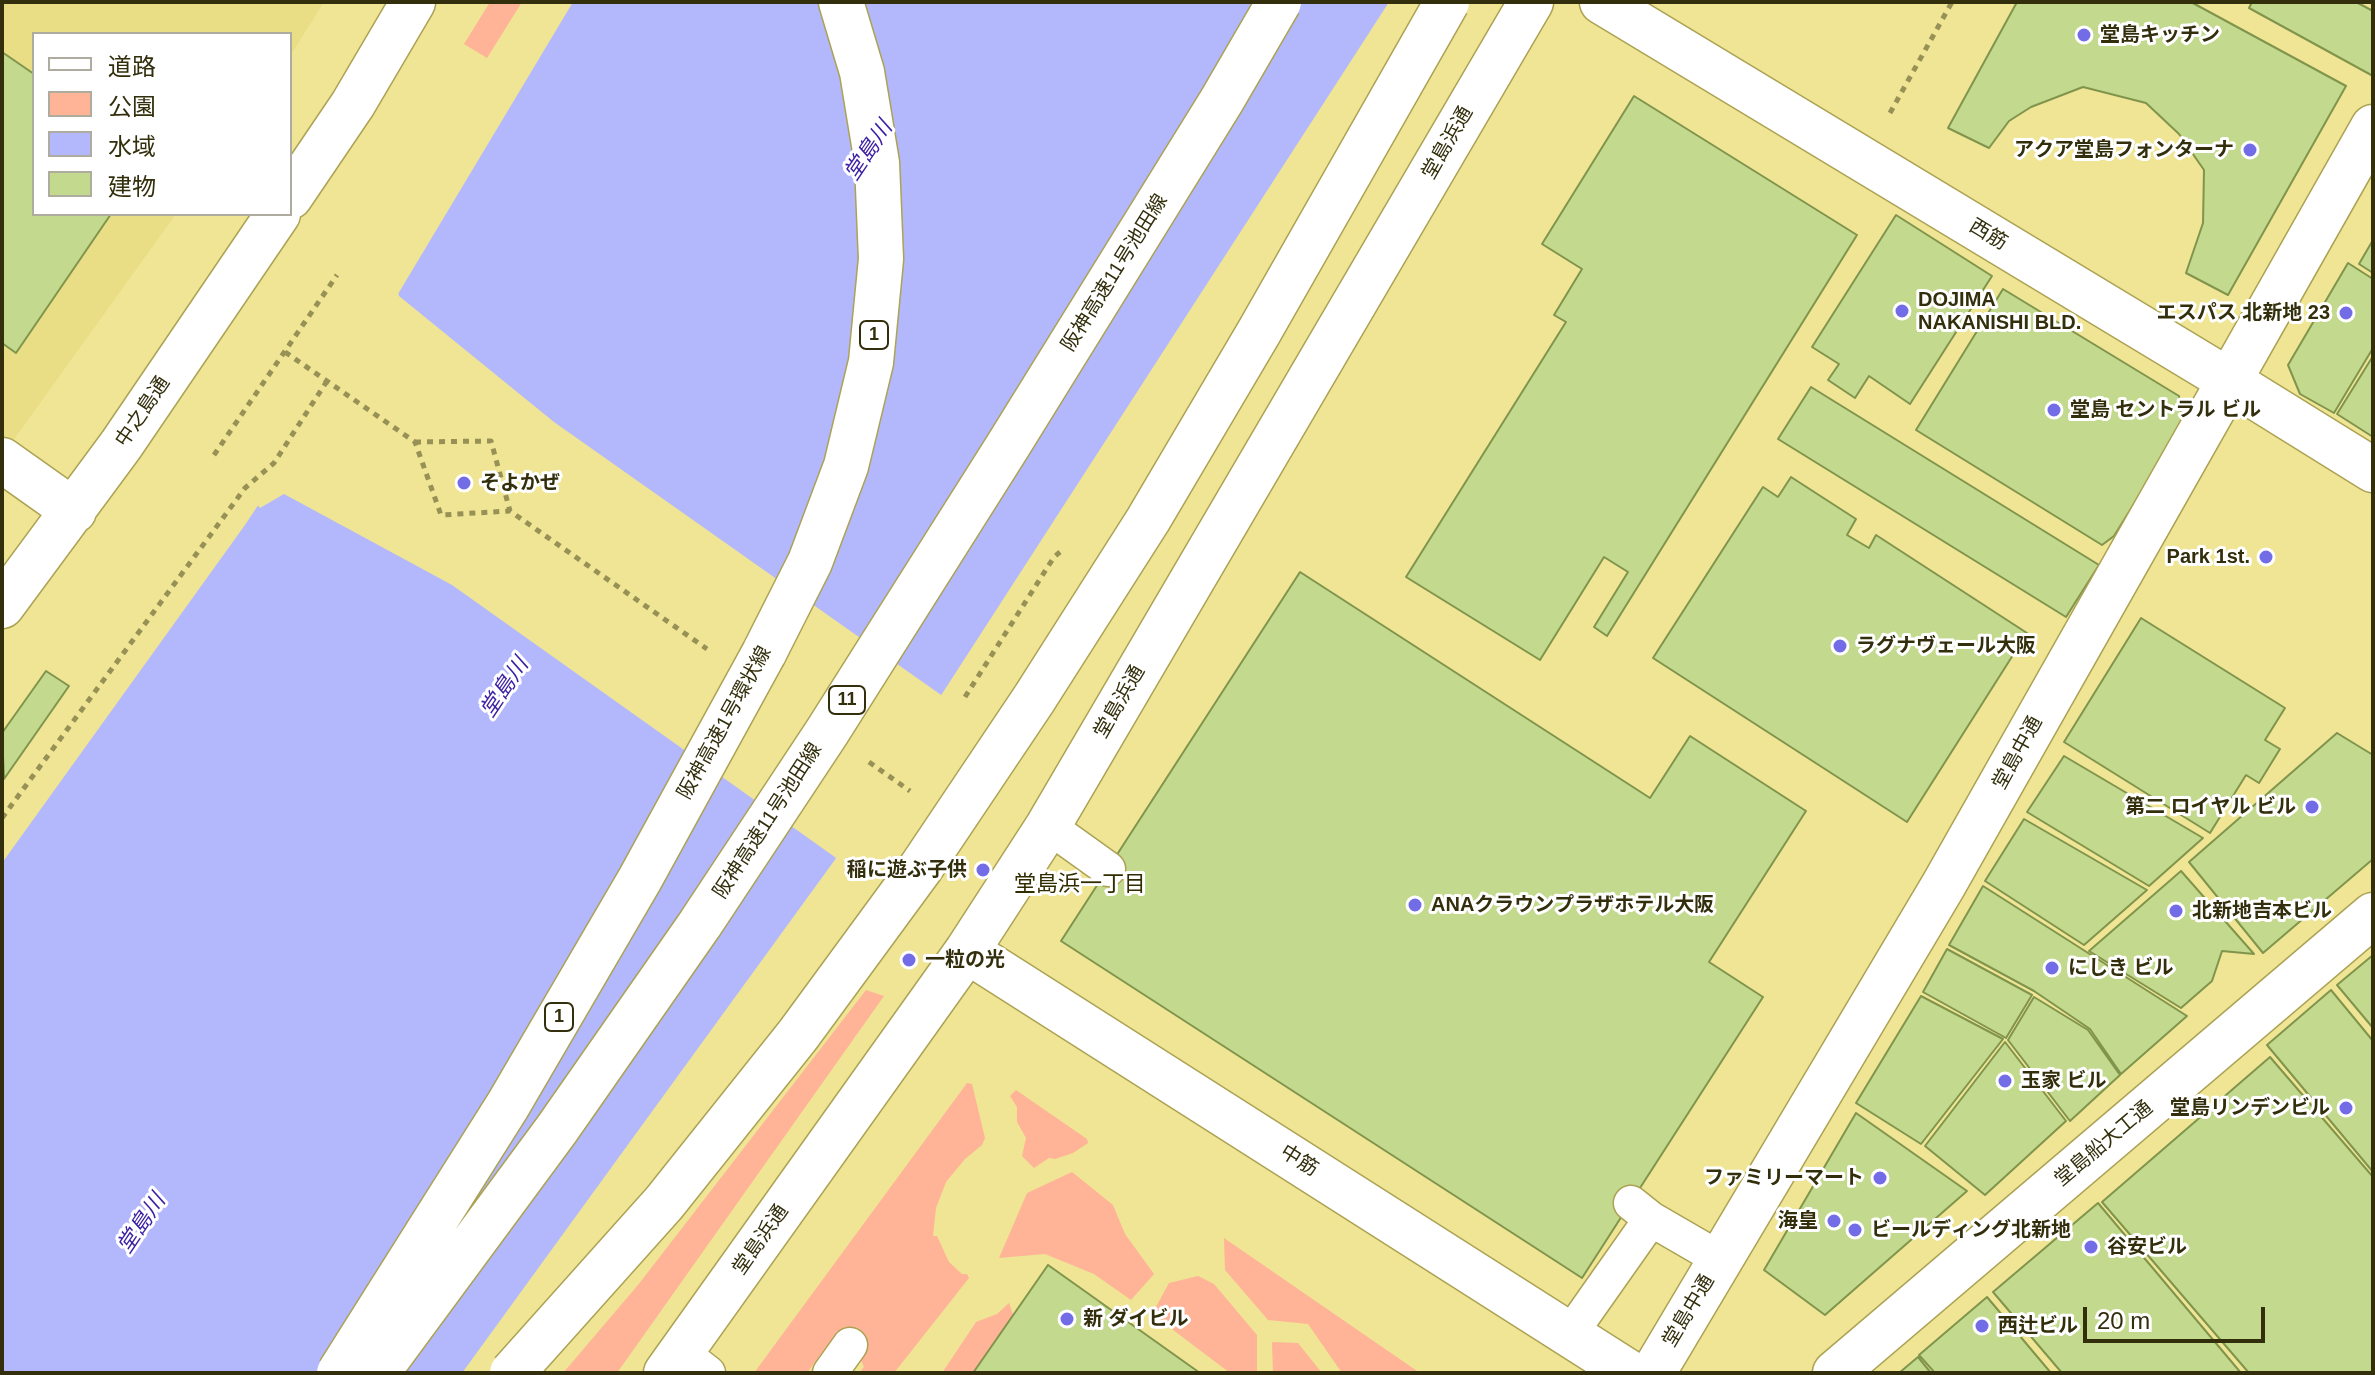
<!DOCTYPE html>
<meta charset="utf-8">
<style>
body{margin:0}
#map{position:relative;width:2375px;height:1375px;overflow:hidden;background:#efe595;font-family:Arial,"Noto Sans JP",sans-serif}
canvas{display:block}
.frame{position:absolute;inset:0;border:4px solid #332f0d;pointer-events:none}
.legend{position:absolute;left:32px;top:32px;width:260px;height:184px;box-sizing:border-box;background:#fff;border:2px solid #adac9e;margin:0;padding:10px 14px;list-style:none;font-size:24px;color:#332f0d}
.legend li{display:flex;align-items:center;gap:16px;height:40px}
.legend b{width:40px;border:2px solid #adac9e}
.scale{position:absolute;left:2083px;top:1307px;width:182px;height:36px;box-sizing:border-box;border:4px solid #332f0d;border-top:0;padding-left:10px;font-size:24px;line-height:28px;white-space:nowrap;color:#332f0d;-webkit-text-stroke:6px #fff;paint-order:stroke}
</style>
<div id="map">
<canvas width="2375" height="1375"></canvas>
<div class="frame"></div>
<ul class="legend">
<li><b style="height:10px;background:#fff"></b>道路</li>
<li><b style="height:22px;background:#ffb397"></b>公園</li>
<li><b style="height:22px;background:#b3b7fc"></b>水域</li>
<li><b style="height:22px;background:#c3d98e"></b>建物</li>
</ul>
<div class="scale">20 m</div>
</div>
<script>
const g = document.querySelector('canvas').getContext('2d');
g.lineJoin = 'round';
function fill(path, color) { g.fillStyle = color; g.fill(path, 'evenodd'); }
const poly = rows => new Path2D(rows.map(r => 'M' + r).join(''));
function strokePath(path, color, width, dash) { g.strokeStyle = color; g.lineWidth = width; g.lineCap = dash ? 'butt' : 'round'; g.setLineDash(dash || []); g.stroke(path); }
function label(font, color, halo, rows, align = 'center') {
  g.font = font + ' Arial,"Noto Sans JP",sans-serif'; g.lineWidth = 6; g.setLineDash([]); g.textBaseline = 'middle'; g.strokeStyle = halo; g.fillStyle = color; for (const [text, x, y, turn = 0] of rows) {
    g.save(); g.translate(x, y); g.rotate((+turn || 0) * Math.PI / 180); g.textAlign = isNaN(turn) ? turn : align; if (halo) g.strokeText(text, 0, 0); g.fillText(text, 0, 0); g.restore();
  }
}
fill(poly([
 [2,2,324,2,290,56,290,34,34,34,34,214,176,214,2,456]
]), '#e9de85');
fill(poly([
 [490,2,522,2,487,58,464,44],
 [866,990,884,996,617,1373,563,1373,638,1285],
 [967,1083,972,1084,985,1138,982,1145,965,1159,946,1182,936,1208,933,1236,937,1236,949,1262,962,1274,967,1274,969,1278,894,1373,859,1373,864,1367,858,1354,840,1342,830,1342,807,1373,754,1373],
 [1016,1090,1087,1139,1088,1143,1073,1153,1055,1159,1049,1158,1034,1168,1022,1156,1026,1138,1017,1122,1017,1107,1010,1096],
 [1072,1172,1113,1205,1125,1234,1154,1274,1131,1300,1094,1274,1045,1254,999,1258,1027,1193],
 [1224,1238,1420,1373,1342,1373,1308,1324,1268,1320,1225,1270],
 [1198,1276,1214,1284,1257,1335,1257,1373,1230,1373,1152,1314,1169,1283],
 [1009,1303,1014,1317,974,1373,942,1373,976,1322,997,1314],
 [1272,1342,1298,1343,1322,1373,1273,1373]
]), '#ffb397');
fill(poly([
 [573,2,1389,2,834,861,462,1373,2,1373,2,863,245,525,395,299]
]), '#b3b7fc');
fill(poly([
 [397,288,399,296,554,422,944,697,839,860,452,585,284,494,260,508,256,503]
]), '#efe595');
const building = poly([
 [2017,2,2191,2,2346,86,2228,295,2186,273,2203,223,2204,170,2179,134,2146,103,2083,87,2031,107,2009,121,1989,148,1948,128,2017,2],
 [2252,2,2356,2,2373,11,2373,76,2249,8,2252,2],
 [2,52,34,74,34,214,111,214,16,353,2,343,2,52],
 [1634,96,1857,235,1607,636,1594,627,1628,572,1604,557,1540,660,1406,577,1566,322,1554,315,1582,269,1542,244,1634,96],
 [1896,215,1992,276,1910,404,1869,376,1855,398,1828,380,1839,364,1812,347,1896,215],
 [2373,240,2373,273,2359,264,2373,240],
 [2348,263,2373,279,2373,348,2334,413,2300,394,2288,365,2348,263],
 [2003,289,2179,396,2183,425,2114,536,2102,545,1916,430,2003,289],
 [2373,356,2373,437,2337,414,2373,356],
 [1811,387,2099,565,2066,617,1778,439,1811,387],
 [1791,477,1856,519,1847,535,1869,548,1876,535,2027,633,1907,822,1653,658,1763,487,1778,497,1791,477],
 [1300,572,1650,798,1690,736,1806,811,1709,962,1763,997,1582,1278,1061,941,1300,572],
 [2141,618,2285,708,2265,740,2280,749,2259,783,2246,775,2210,833,2064,742,2141,618],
 [46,671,69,686,4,779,2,733,46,671],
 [2337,733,2373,755,2373,859,2263,953,2189,862,2337,733],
 [2064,756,2203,838,2149,886,2027,812,2064,756],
 [2024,819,2147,890,2084,945,1985,881,2024,819],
 [2181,871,2254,954,2222,951,2212,981,2181,1008,2089,951,2181,871],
 [1983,886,2187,1016,2121,1074,2090,1029,2034,991,1949,945,1983,886],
 [1947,949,2032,995,2006,1038,1923,992,1947,949],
 [2373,955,2373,1028,2337,985,2373,955],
 [2331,990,2373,1041,2373,1172,2267,1045,2331,990],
 [1921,996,2003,1039,1921,1144,1856,1103,1921,996],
 [2034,997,2088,1030,2120,1075,2070,1121,2008,1040,2034,997],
 [2005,1042,2066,1121,1985,1195,1925,1146,2005,1042],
 [2270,1057,2373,1177,2373,1373,2249,1373,2102,1202,2270,1057],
 [1856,1113,1967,1191,1825,1315,1764,1270,1856,1113],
 [2098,1203,2241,1373,2062,1373,1993,1292,2098,1203],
 [1048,1265,1200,1373,973,1373,1048,1265],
 [1987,1297,2051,1373,1935,1373,1919,1355,1987,1297],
 [1918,1357,1931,1373,1899,1373,1918,1357]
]);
fill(building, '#c3d98e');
strokePath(building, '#80944c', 2);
const lane = poly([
 [1048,826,1108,869],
 [1631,1203,1651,1219,1720,1259],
 [1570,1334,1651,1219],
 [681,1352,708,1373],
 [830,1373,850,1345]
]);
const street = poly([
 [1602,2,2228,380,2373,470],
 [967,951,1630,1373],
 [666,1373,967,951,1048,826,1531,2],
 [1653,1373,1943,886,2373,127],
 [1835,1373,2373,915]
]);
const secondary = poly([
 [290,197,353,104,413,2],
 [2,460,74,511],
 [2,606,121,445,278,214]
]);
const highway = poly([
 [764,653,810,562,846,466,871,362,881,259,877,163,862,72,841,2]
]);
strokePath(lane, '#aca254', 37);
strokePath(street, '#aca254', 47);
strokePath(secondary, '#aca254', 47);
strokePath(highway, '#aca254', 47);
strokePath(poly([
 [1890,113,1952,2],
 [285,352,415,442,441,515,510,511,707,649],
 [415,442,491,441,510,511],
 [214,455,337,275],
 [965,697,1054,557,1060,552],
 [869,762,910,791],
 [2,818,245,488,274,463,327,381]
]), '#989156', 5, [6, 6]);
strokePath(lane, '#fff', 34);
strokePath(street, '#fff', 44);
strokePath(secondary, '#fff', 44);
strokePath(highway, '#fff', 44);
const highwayBridge = poly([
 [339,1373,508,1105,640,879,764,653],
 [377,1373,557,1129,700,924,827,732,1009,444,1222,100,1279,2],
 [512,1373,664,1203,798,1035,922,866,1034,699,1148,520,1259,332,1447,2]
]);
strokePath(highwayBridge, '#aca254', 47, []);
strokePath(highwayBridge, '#fff', 44);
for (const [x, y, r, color] of [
 [2084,35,8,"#736ce7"],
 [2250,150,8,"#736ce7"],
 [1902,311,8,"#736ce7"],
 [2346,313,8,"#736ce7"],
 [2054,410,8,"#736ce7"],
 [464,483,8,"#736ce7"],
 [2266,557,8,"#736ce7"],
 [1840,646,8,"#736ce7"],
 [2312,807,8,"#736ce7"],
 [983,870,8,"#736ce7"],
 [1415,905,8,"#736ce7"],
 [2176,911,8,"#736ce7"],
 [909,960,8,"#736ce7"],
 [2052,968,8,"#736ce7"],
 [2005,1081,8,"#736ce7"],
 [2346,1108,8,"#736ce7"],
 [1880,1178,8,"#736ce7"],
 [1834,1221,8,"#736ce7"],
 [1855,1230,8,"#736ce7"],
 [2091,1247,8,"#736ce7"],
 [1067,1319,8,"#736ce7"],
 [1982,1326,8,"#736ce7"]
]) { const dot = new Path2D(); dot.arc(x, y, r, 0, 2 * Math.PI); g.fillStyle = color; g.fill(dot); strokePath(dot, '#fff', 3); }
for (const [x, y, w] of [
 [874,335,28],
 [847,700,36],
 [559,1017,28]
]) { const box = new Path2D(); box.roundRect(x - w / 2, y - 14, w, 28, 6); g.fillStyle = '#fff'; g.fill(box); strokePath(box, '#332f0d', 2); }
label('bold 18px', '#332f0d', null, [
 ["1",874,335],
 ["11",847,700],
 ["1",559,1017]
]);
label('bold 20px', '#332f0d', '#fff', [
 ["堂島キッチン",2100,35],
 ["アクア堂島フォンターナ",2234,150,"right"],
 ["DOJIMA",1918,300],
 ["NAKANISHI BLD.",1918,323],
 ["エスパス 北新地 23",2330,313,"right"],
 ["堂島 セントラル ビル",2070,410],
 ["そよかぜ",480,483],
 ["Park 1st.",2250,557,"right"],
 ["ラグナヴェール大阪",1856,646],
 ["第二 ロイヤル ビル",2296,807,"right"],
 ["稲に遊ぶ子供",967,870,"right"],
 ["ANAクラウンプラザホテル大阪",1431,905],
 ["北新地吉本ビル",2192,911],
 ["一粒の光",925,960],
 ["にしき ビル",2068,968],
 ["玉家 ビル",2021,1081],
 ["堂島リンデンビル",2330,1108,"right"],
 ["ファミリーマート",1864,1178,"right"],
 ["海皇",1818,1221,"right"],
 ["ビールディング北新地",1871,1230],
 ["谷安ビル",2107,1247],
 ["新 ダイビル",1083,1319],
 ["西辻ビル",1998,1326]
], 'left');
label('20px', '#332f0d', '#fff', [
 ["堂島浜通",1448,143,-60],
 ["西筋",1988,235,31],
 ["阪神高速11号池田線",1115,273,-58],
 ["中之島通",143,412,-56],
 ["堂島浜通",1120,702,-60],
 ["阪神高速1号環状線",725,723,-61],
 ["堂島中通",2018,753,-61],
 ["阪神高速11号池田線",768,821,-57],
 ["堂島船大工通",2104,1144,-40],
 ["中筋",1299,1161,32],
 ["堂島浜通",761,1240,-55],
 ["堂島中通",1689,1311,-59]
]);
label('italic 22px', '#3b1fa3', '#fff', [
 ["堂島川",869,151,-56],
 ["堂島川",505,688,-56],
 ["堂島川",142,1224,-56]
]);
label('22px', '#322d01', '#fff', [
 ["堂島浜一丁目",1080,885]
]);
</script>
